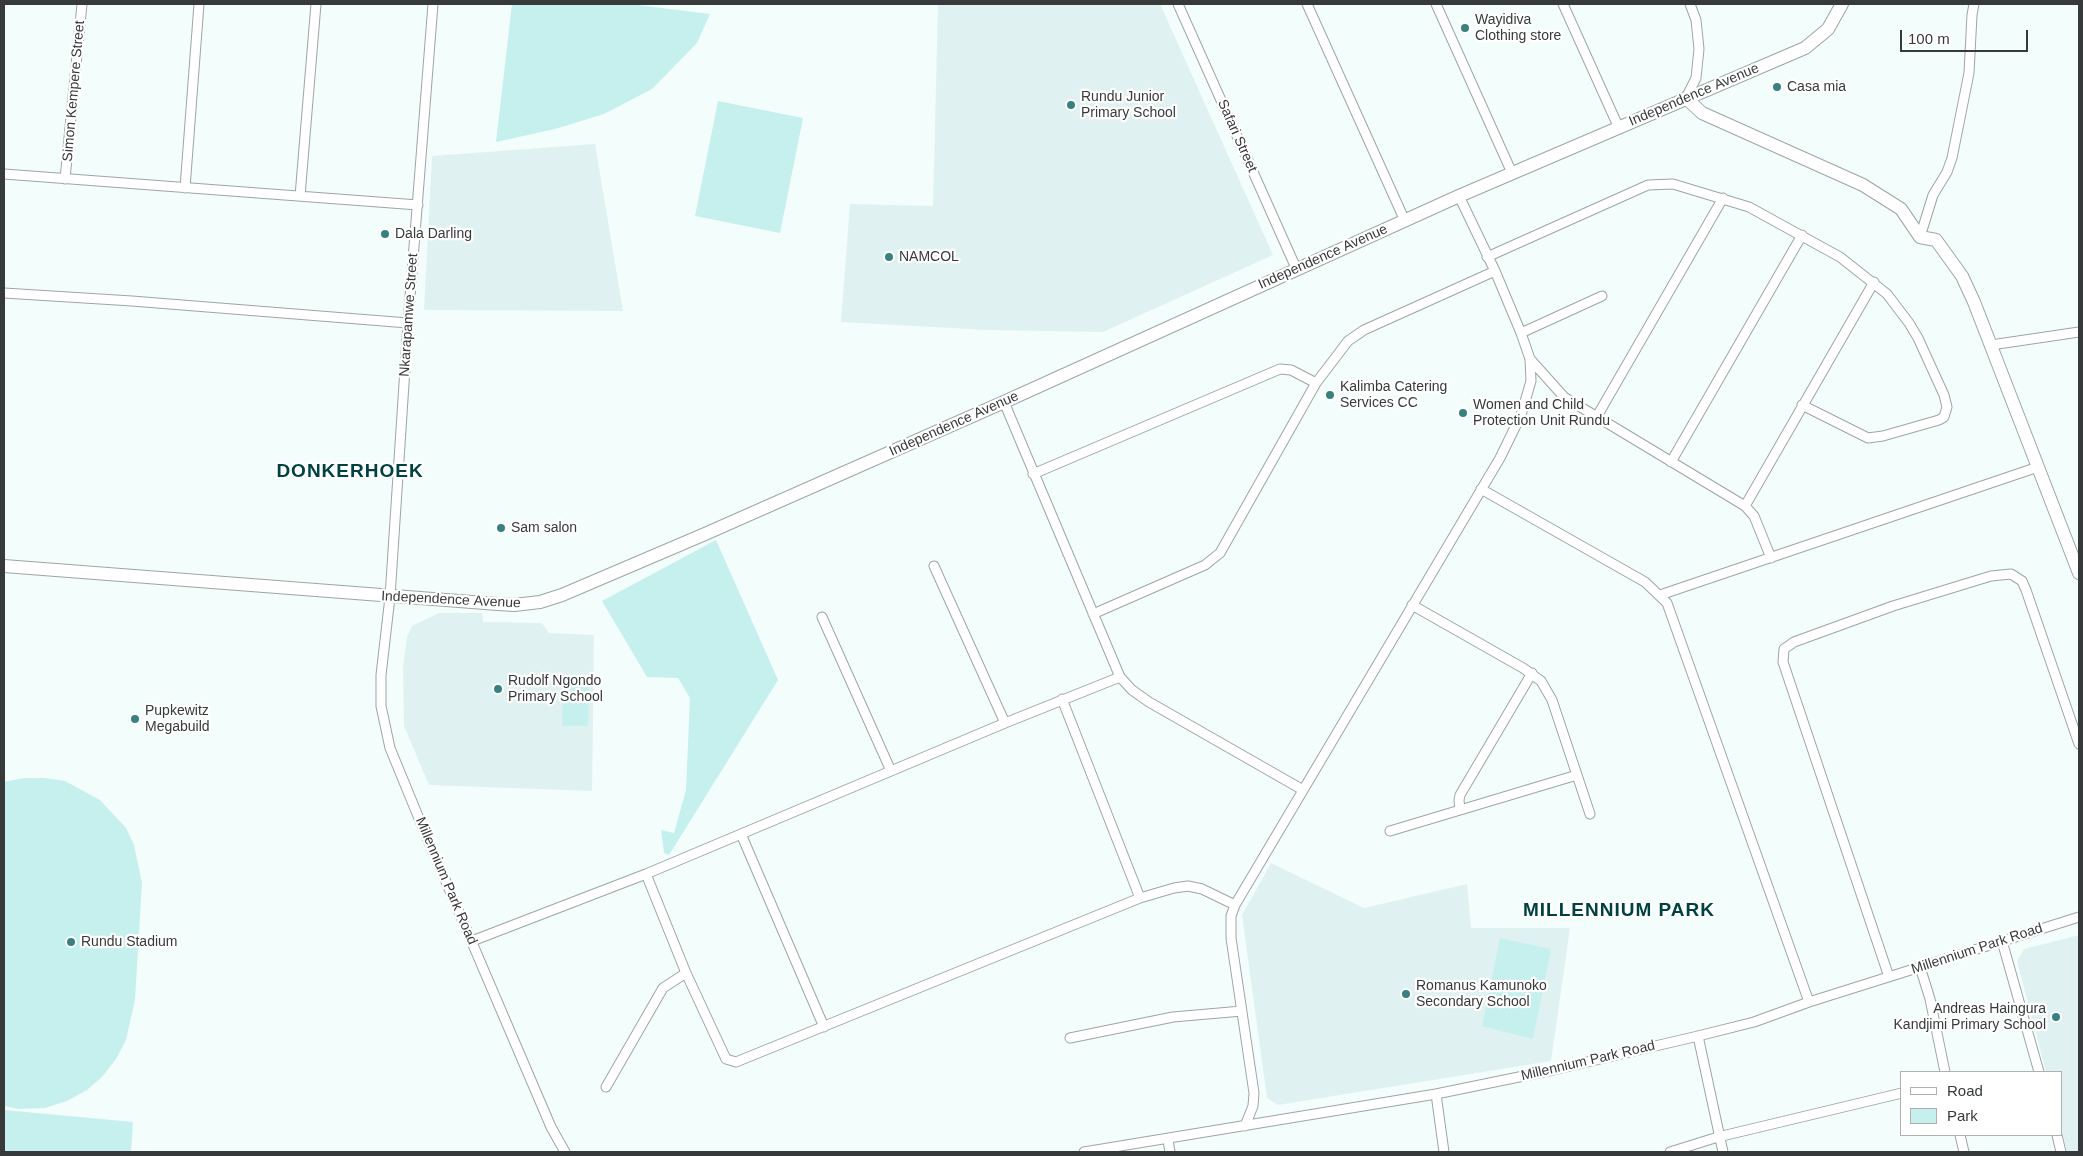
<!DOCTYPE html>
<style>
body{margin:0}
#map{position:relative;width:2083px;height:1156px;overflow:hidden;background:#f3fdfc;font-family:Arial,sans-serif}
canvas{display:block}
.frame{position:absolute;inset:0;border:5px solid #373a3a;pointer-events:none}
.legend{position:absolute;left:1900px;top:1071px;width:162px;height:65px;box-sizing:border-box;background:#fff;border:1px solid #afb0b0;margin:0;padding:6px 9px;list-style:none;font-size:15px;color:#373a3a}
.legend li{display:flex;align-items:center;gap:10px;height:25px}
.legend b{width:25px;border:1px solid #afb0b0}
.scale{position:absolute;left:1900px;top:30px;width:128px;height:22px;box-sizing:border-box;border:2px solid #373a3a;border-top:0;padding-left:6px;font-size:15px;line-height:18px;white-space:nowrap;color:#373a3a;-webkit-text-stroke:4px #fff;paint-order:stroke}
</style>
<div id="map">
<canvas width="2083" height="1156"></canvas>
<div class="frame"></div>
<ul class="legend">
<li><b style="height:6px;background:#fff"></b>Road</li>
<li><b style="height:14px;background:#c6f0ee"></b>Park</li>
</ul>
<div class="scale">100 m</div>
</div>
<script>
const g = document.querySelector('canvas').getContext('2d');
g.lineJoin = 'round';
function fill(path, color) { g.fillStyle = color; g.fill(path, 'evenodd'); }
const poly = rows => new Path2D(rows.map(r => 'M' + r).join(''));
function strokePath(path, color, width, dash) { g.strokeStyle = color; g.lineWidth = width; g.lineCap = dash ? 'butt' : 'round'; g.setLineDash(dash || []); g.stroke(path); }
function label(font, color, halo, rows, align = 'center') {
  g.font = font + ' Arial,sans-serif'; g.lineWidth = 4.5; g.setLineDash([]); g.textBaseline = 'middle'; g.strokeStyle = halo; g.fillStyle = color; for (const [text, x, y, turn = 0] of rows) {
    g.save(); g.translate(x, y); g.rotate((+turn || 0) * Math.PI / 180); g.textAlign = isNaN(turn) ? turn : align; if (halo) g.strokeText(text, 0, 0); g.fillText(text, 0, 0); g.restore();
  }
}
fill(poly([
 [938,4,1160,4,1273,255,1103,332,988,330,841,322,850,204,933,206],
 [595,144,623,311,424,310,432,156],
 [439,613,482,613,483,622,542,623,549,633,594,635,592,791,429,785,404,726,403,667,407,637,412,626],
 [1271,863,1364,908,1467,884,1471,928,1570,928,1551,1061,1278,1105,1267,1098,1242,915],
 [2079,935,2079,1152,2067,1152,2062,1131,2062,1072,2046,1072,2017,961,2024,949]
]), '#dff2f1');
fill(poly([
 [512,4,630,4,710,14,697,43,652,89,604,114,555,129,496,142],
 [718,101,803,118,780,233,695,216],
 [716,540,778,680,669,855,664,853,661,830,674,833,686,790,690,698,678,678,647,677,602,601],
 [563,677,589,677,588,726,562,726],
 [24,778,44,778,65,781,100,800,126,828,134,845,142,883,135,1000,126,1040,116,1059,102,1077,87,1090,67,1101,45,1108,18,1109,4,1106,4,782],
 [1500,938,1551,949,1533,1039,1482,1026],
 [4,1110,133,1122,131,1152,4,1152]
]), '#c6f0ee');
const street = poly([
 [433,4,408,323,390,597,381,675,381,706,390,748,420,821,551,1127,565,1152],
 [1178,4,1296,268],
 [1307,4,1405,221],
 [1436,4,1512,173],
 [1563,4,1618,126],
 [1686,98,1696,78,1699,49,1696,20,1690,4],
 [4,174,418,205],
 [65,179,82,4],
 [185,188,199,4],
 [300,196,316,4],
 [1920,237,1933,195,1947,172,1952,158,1969,73,1972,15,1974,4],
 [1487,257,1648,185,1673,184,1749,207,1840,257,1887,294,1909,323,1918,338,1944,395,1947,407,1944,417,1939,420,1883,436,1868,438,1802,405],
 [4,293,132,301,408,323],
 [1521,333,1602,296],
 [1991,345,2079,332],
 [1530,359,1564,397,1745,506,1754,516,1771,558],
 [1004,402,1120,677,1132,690,1149,702,1303,790],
 [1596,418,1723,198],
 [1671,462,1802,235],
 [1033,474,1280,369,1291,370,1316,383],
 [1481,489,1645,582,1667,603,1809,1002],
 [1745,506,1874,282],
 [934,566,1005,723],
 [1660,595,2038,467],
 [1412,605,1523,668,1541,681,1552,700,1590,814],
 [1093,614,1205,565,1220,553,1316,383,1348,341,1364,330,1495,271],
 [822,617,891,771],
 [1062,699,1140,898],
 [1460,810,1459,800,1460,795,1532,673],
 [1390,831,1577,775],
 [741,834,824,1027],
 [646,874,686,973,726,1059,736,1062,1140,898,1174,888,1188,886,1202,889,1235,905],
 [472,941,646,874,1005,723,1120,677],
 [2002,941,2039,1072],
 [1920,967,1930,999,1945,1072],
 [1889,977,1783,662,1784,649,1794,642,1893,606,1991,576,2011,574,2022,581,2026,590,2079,744],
 [1698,1036,1723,1152],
 [1070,1038,1173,1017,1242,1011],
 [606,1087,663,988,686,973],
 [1436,1094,1444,1152],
 [1245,1126,1253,1106,1254,1093,1231,938,1231,916,1235,905,1500,458,1521,415,1531,381,1530,359,1521,333,1495,271,1459,196],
 [1960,1135,1964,1152],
 [2057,1135,2061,1152],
 [1168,1140,1170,1152],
 [1084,1152,1436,1094,1553,1070,1698,1036,1754,1022,1809,1002,2079,917],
 [1670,1152,1718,1137,1902,1093]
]);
const secondary = poly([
 [1686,98,1702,113,1863,185,1901,209,1920,237,1936,240,1962,276,1974,302,2079,573],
 [4,566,498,604,514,605,540,602,562,595,705,534,1004,402,1459,196,1805,48,1828,29,1842,4]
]);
strokePath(street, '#9da6a5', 11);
strokePath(secondary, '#9da6a5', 14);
strokePath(street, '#fff', 9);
strokePath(secondary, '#fff', 12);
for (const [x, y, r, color] of [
 [1465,28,5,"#398180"],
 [1777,87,5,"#398180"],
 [1071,105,5,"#398180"],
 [385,234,5,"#398180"],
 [889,257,5,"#398180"],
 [1330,395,5,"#398180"],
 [1463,413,5,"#398180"],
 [501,528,5,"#398180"],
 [498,689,5,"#398180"],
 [135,719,5,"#398180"],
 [71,942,5,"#398180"],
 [1406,994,5,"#398180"],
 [2056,1017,5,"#398180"]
]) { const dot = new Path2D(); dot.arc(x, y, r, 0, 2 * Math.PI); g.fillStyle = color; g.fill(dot); strokePath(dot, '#fff', 2); }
label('14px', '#373a3a', '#fff', [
 ["Wayidiva",1475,20],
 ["Clothing store",1475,36],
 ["Casa mia",1787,87],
 ["Rundu Junior",1081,97],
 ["Primary School",1081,113],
 ["Dala Darling",395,234],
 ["NAMCOL",899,257],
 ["Kalimba Catering",1340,387],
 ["Services CC",1340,403],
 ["Women and Child",1473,405],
 ["Protection Unit Rundu",1473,421],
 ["Sam salon",511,528],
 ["Rudolf Ngondo",508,681],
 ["Primary School",508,697],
 ["Pupkewitz",145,711],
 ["Megabuild",145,727],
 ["Rundu Stadium",81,942],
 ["Romanus Kamunoko",1416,986],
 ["Secondary School",1416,1002],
 ["Andreas Haingura",2046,1009,"right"],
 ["Kandjimi Primary School",2046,1025,"right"]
], 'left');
label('14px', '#373a3a', '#fff', [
 ["Simon Kempere Street",74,91,-85],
 ["Independence Avenue",1694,95,-23],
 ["Safari Street",1237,136,66],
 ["Independence Avenue",1323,257,-24],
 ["Nkarapamwe Street",409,315,-86],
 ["Independence Avenue",954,424,-24],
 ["Independence Avenue",451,600,3],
 ["Millennium Park Road",446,881,67],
 ["Millennium Park Road",1977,949,-18],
 ["Millennium Park Road",1588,1061,-13]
]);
g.letterSpacing = '1px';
label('bold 19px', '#004241', '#fff', [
 ["DONKERHOEK",350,472],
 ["MILLENNIUM PARK",1619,911]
]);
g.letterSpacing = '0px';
</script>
